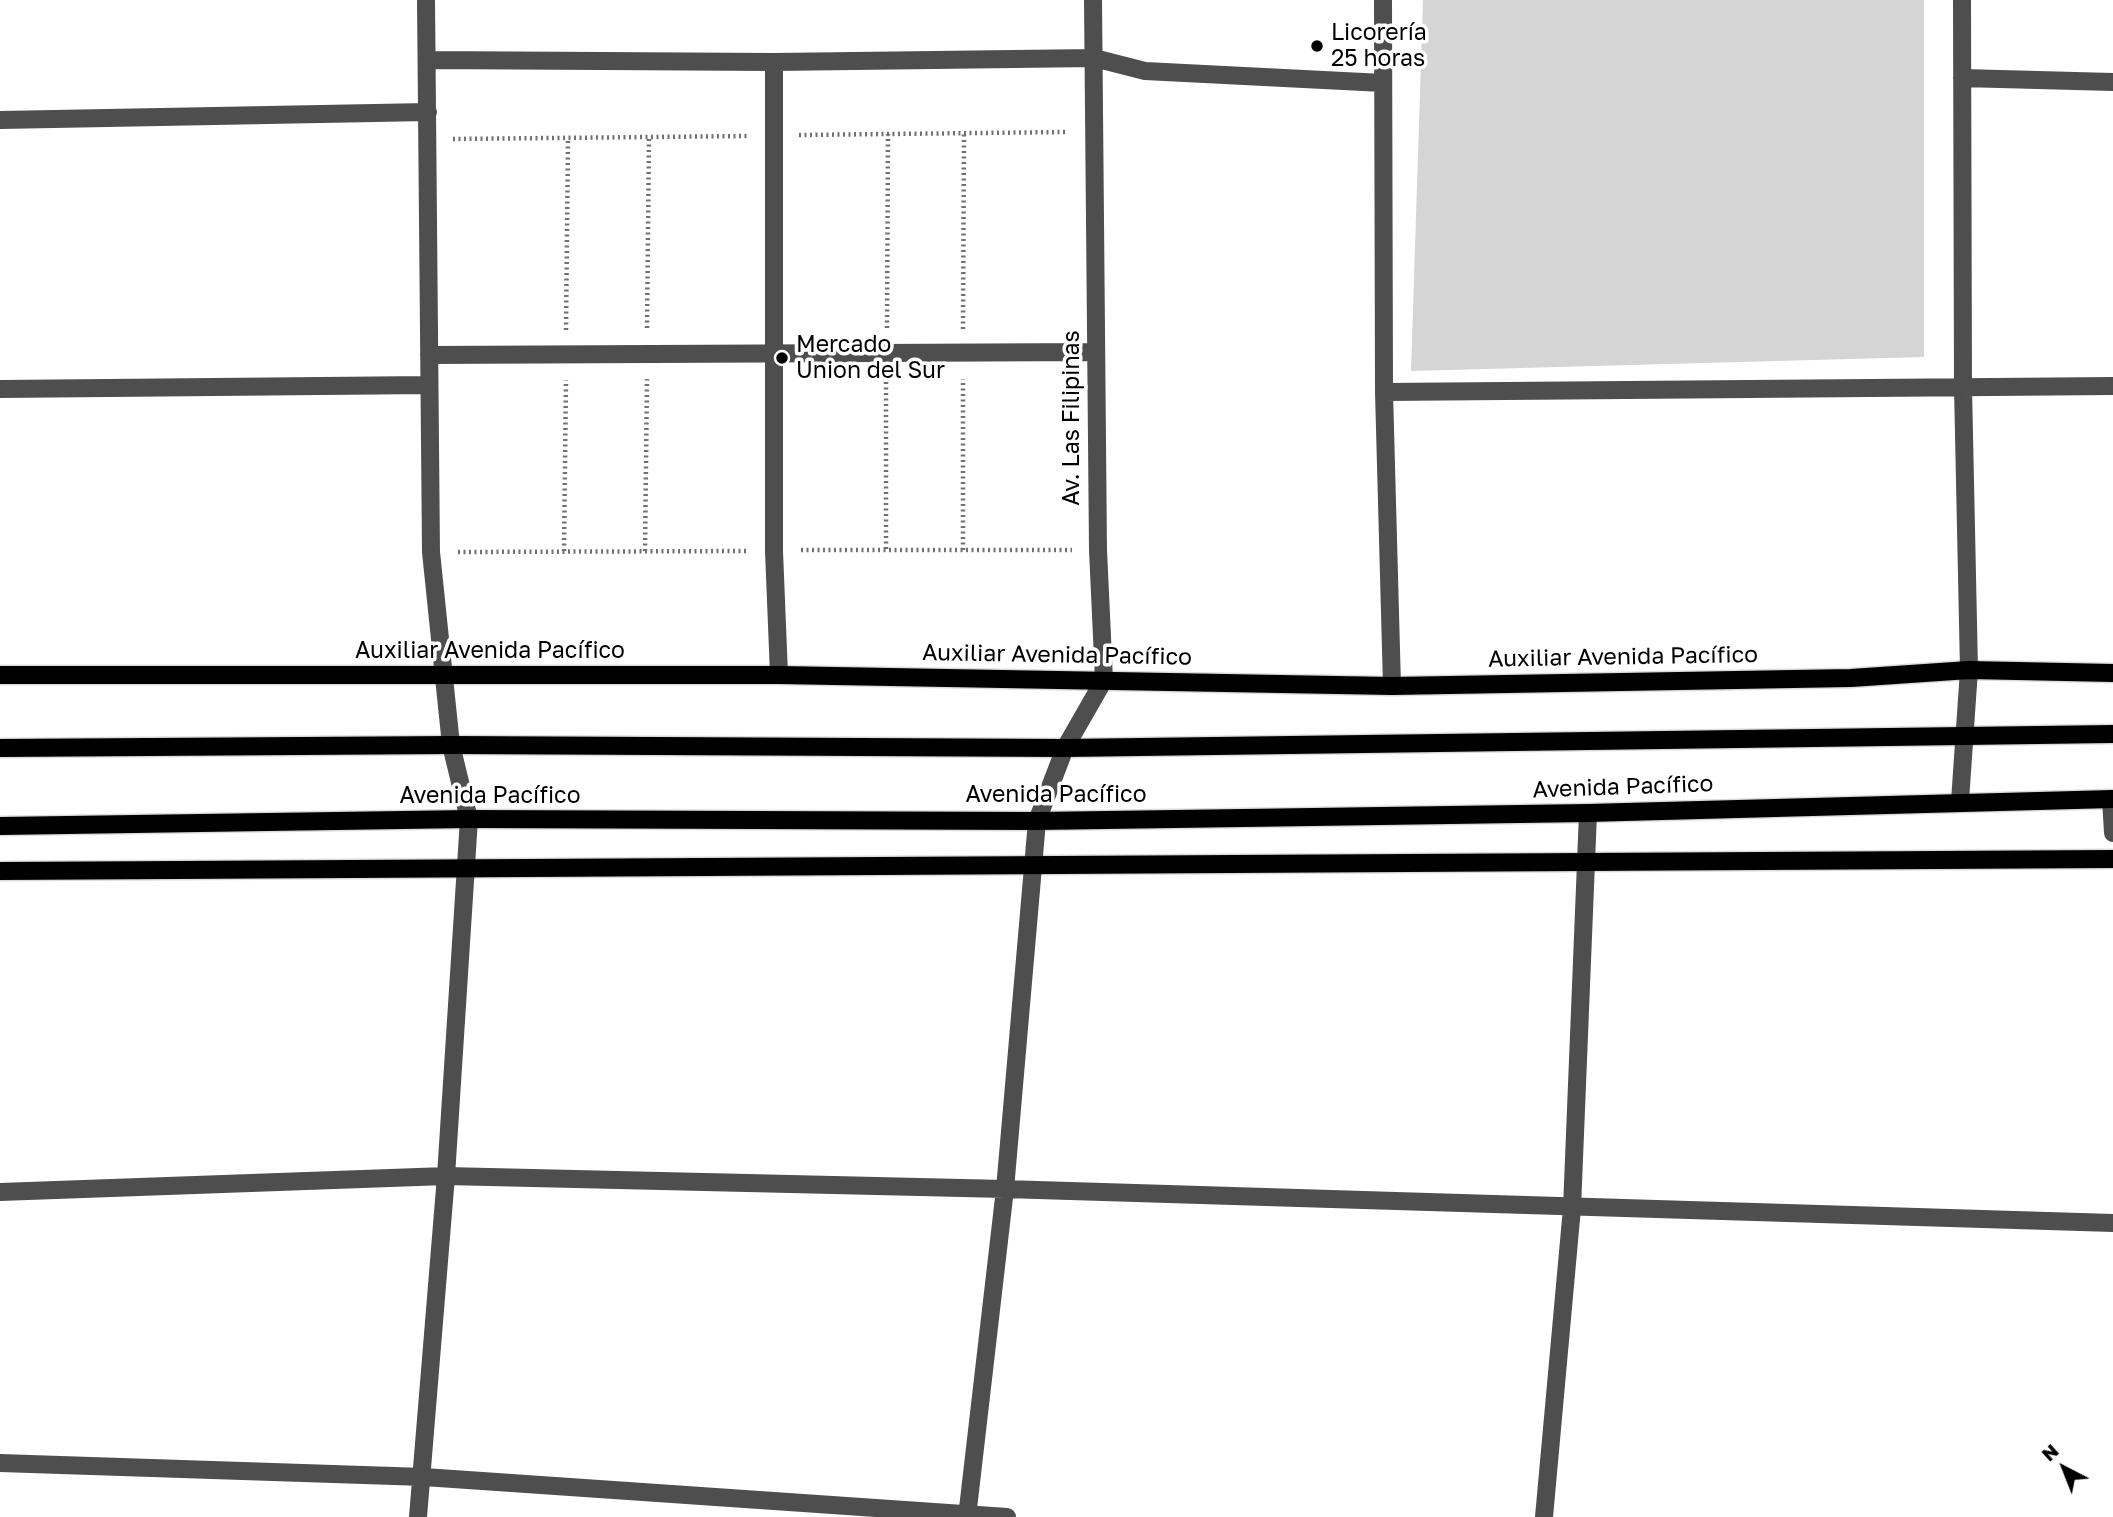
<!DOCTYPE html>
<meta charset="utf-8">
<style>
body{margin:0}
#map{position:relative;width:2113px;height:1517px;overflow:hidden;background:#fff;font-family:"Golos Text",sans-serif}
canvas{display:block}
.north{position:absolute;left:2029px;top:1433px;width:70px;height:70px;-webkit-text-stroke:5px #fff;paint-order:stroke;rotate:318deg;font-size:19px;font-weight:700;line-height:28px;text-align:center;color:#000}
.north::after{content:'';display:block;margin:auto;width:24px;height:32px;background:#000;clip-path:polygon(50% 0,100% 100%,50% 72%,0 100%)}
</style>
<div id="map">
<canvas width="2113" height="1517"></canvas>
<div class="north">N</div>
</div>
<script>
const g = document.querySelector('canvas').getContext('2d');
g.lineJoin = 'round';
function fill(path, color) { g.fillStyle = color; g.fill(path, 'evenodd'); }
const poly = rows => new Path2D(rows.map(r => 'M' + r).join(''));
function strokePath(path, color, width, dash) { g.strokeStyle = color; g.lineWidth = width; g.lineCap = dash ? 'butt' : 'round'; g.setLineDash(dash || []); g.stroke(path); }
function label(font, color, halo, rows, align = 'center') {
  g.font = font + ' "Golos Text",sans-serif'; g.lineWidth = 7; g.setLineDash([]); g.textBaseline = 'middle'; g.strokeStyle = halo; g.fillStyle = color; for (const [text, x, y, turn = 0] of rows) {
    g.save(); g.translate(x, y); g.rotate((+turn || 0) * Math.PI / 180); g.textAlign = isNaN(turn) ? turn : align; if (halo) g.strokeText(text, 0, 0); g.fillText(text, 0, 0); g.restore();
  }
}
fill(poly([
 [1423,0,1924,0,1924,357,1411,371]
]), '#d5d5d5');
const major = poly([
 [0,675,779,675,1392,686,1851,678,1969,670,2113,673],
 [0,748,451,745,1065,748,2113,734],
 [0,826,469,819,1037,821,1588,813,2113,799],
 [0,871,2113,859]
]);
strokePath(major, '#dbdbdb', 21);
strokePath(poly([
 [799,135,1067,132],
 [453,139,749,136],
 [647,328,649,137],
 [887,328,888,134],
 [963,329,964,133],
 [566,330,568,138],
 [886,549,886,378],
 [801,550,1072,550],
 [963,550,963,379],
 [564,551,566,380],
 [645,551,647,379],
 [458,552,747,551]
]), '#707070', 4.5, [2, 3.5]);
strokePath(poly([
 [1383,0,1384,392,1392,686],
 [427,60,774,62,1094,58,1145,71,1383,83],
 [774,62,774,551,779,675],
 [1962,78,2113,82],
 [0,120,428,112],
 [429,355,1096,352],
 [0,389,429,385],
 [1384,392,2113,386],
 [2111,799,2113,833],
 [1960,801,1969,670,1963,387,1962,0],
 [0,1192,446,1176,1005,1189,2113,1223],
 [0,1463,424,1477,1007,1517],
 [418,1517,446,1176,469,819,451,745,431,552,426,0],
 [967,1517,1005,1189,1037,821,1065,748,1104,680,1098,550,1093,0],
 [1544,1517,1572,1208,1588,813]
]), '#4e4e4e', 18);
strokePath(major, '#000', 18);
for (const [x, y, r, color] of [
 [1317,46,7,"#000"],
 [782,358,7,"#000"]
]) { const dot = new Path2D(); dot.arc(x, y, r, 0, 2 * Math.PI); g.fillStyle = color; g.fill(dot); strokePath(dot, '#fff', 2.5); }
label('23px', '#000', '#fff', [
 ["Licorería",1331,33],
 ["25 horas",1331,59],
 ["Mercado",796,345],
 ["Union del Sur",796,371]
], 'left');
label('23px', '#000', '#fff', [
 ["Av. Las Filipinas",1072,418,-90],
 ["Auxiliar Avenida Pacífico",490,651],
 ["Auxiliar Avenida Pacífico",1057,655,1],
 ["Auxiliar Avenida Pacífico",1623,657,-1],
 ["Avenida Pacífico",1623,787,-2],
 ["Avenida Pacífico",1056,795],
 ["Avenida Pacífico",490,796]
]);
</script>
